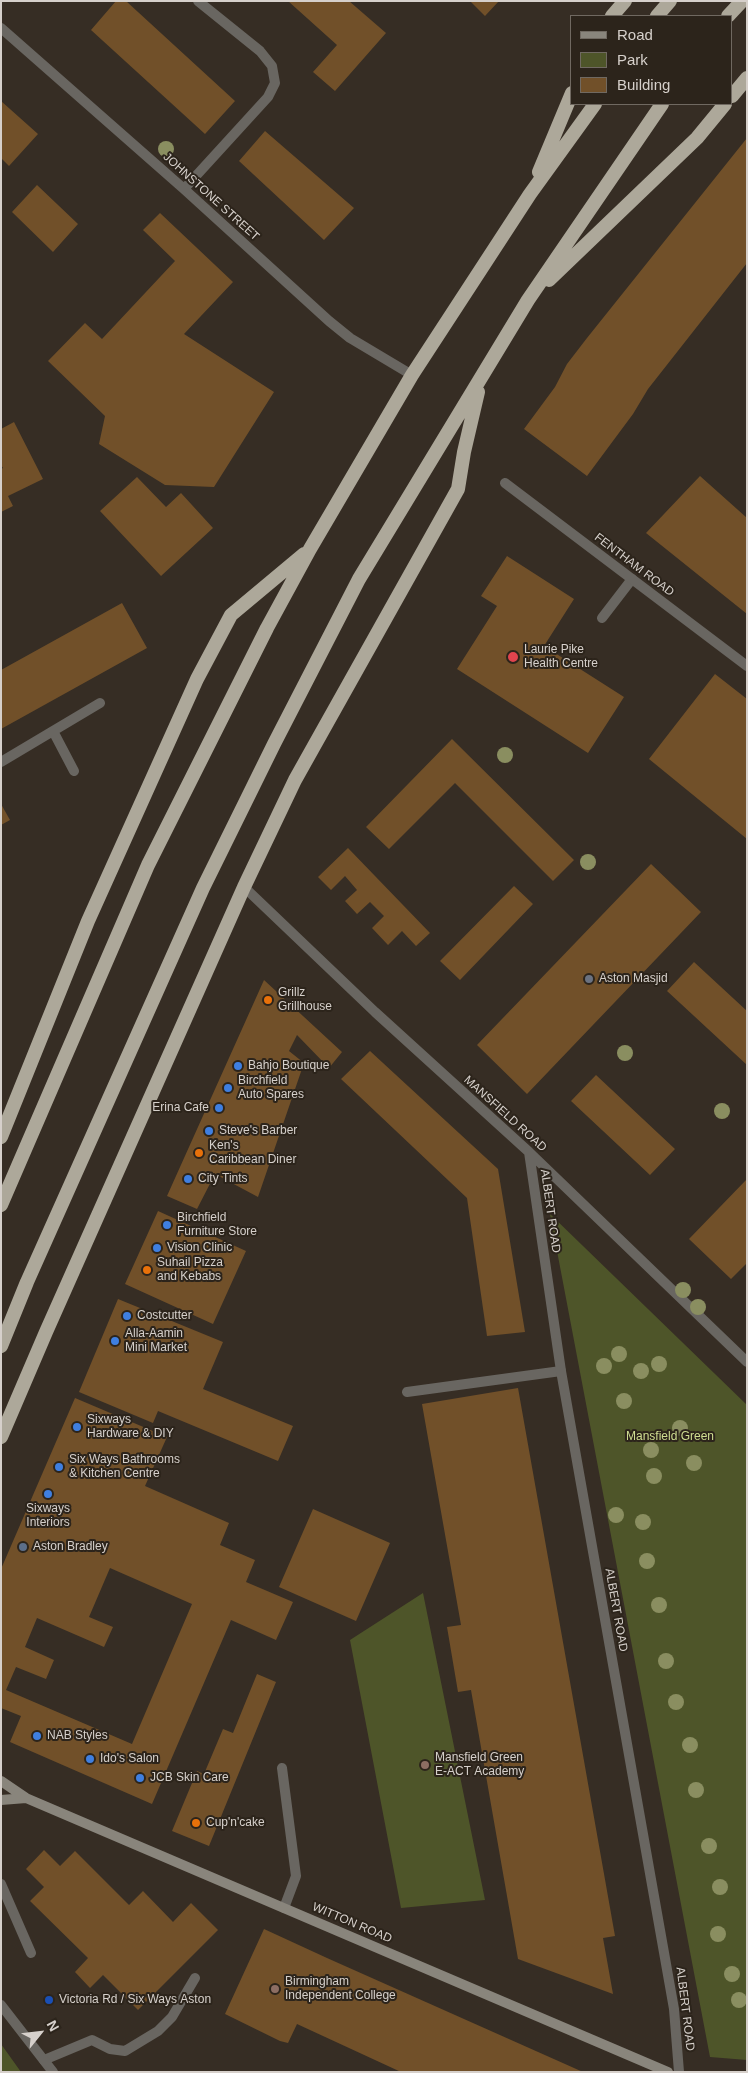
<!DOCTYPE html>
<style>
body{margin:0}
#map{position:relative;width:748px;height:2073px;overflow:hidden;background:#362d24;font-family:Arial,sans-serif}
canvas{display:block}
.frame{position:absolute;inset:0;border:2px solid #d6d0cb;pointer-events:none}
.legend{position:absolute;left:570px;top:15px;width:162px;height:90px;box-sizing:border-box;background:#2c241b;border:1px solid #706961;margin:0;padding:6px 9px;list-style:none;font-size:15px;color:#d6d0cb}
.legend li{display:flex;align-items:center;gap:10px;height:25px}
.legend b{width:25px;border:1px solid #706961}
.north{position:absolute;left:15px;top:2008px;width:50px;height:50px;-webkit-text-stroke:4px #2c241b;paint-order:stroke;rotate:61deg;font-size:14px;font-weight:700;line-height:20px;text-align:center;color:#d6d0cb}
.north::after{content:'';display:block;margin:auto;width:18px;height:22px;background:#d6d0cb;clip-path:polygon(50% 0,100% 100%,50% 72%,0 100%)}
</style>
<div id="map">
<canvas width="748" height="2073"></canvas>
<div class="frame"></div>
<ul class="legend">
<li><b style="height:6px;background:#89857c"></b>Road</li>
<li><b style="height:14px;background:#4e5529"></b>Park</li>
<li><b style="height:14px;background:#715029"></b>Building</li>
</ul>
<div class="north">N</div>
</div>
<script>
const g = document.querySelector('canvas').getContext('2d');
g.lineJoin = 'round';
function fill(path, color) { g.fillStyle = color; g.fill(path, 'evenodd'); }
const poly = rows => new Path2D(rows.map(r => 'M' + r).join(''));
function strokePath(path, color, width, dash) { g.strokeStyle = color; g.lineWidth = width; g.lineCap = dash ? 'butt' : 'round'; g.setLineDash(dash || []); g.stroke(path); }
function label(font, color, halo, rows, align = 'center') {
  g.font = font + ' Arial,sans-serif'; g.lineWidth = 4; g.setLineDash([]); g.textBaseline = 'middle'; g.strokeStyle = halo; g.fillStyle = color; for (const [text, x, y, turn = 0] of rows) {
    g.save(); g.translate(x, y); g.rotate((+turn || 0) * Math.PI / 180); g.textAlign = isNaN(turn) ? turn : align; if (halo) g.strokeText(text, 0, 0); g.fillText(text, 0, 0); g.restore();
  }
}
fill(poly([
 [550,1214,747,1405,747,2060,710,2057],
 [423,1593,485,1900,401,1908,350,1640],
 [1,2044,21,2072,1,2072]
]), '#4e5529');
fill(poly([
 [116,1,126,1,235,101,205,134,91,30],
 [288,1,349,1,386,33,335,91,313,72,337,45],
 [470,1,499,1,485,16],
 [1,101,38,134,9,166,1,158],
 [265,131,354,208,324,240,239,161],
 [747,138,747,263,648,389,633,414,587,476,524,429,555,387,567,364,587,338],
 [37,185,78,224,53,252,12,212],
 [160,213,233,282,184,334,274,392,214,487,165,485,99,444,105,416,48,361,85,323,102,339,175,261,143,230],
 [14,422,43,479,8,496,13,506,1,512,1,469,3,468,1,465,1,429],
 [700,476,747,518,747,614,646,533],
 [137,477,166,507,181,493,213,528,161,576,100,511],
 [507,556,574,599,544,646,624,697,588,753,457,669,497,606,481,596],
 [122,603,147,648,1,729,1,670],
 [715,674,747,699,747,839,649,759],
 [452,739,574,860,553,881,455,783,389,849,366,827],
 [1,804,10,820,1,825],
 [348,848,430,933,416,946,402,931,388,945,372,928,384,916,370,902,357,914,345,901,357,890,345,876,331,890,318,877],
 [651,864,701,912,527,1094,477,1045],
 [514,886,533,904,460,980,440,961],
 [694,962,747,1011,747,1065,667,991],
 [264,980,342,1052,329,1068,297,1035,289,1051,304,1063,258,1197,215,1174,197,1209,167,1196],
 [370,1051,498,1169,525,1332,487,1336,467,1198,341,1079],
 [596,1075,675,1149,650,1175,571,1101],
 [747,1179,747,1263,731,1279,689,1239],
 [158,1211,246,1251,213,1324,125,1284],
 [118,1299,223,1342,203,1389,293,1426,278,1461,158,1411,153,1423,79,1392],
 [518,1388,615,1936,603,1938,613,1994,518,1959,471,1690,458,1692,447,1627,461,1625,422,1404],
 [75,1398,167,1437,145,1486,229,1523,220,1545,255,1560,246,1582,293,1602,276,1640,231,1620,152,1804,10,1742,21,1716,1,1708,1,1569],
 [110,1568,192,1604,132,1744,6,1690,16,1667,46,1679,54,1660,25,1647,37,1618,104,1647,113,1627,89,1617],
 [313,1509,390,1543,356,1621,279,1587],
 [257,1674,276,1682,209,1846,172,1831,197,1771,204,1774,223,1729,233,1733],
 [44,1850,60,1866,75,1851,129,1905,143,1891,173,1922,191,1903,218,1930,138,2010,103,1975,90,1988,75,1972,88,1958,30,1901,44,1887,26,1869],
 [264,1929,327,1958,583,2072,401,2072,297,2024,288,2043,280,2041,225,2014]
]), '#715029');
strokePath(poly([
 [602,618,632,579],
 [407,1392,561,1371],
 [282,1768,296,1876,284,1908],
 [1,1884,31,1953],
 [44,2060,92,2040,110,2049,125,2051,158,2031,172,2017,195,1978]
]), '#696661', 10);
strokePath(poly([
 [1,28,184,189,329,321,350,338,412,375],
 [184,189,268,97,275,83,272,66,260,51,198,1],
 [505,483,747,666],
 [53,731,74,771],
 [1,762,100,703],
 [244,887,375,1012,529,1152,747,1362],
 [529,1152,561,1371,674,2009,679,2072]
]), '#696661', 10);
strokePath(poly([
 [1,2005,53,2072]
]), '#696661', 10);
strokePath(poly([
 [1,1781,26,1798,668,2072],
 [1,1800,26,1798]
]), '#89857c', 10);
strokePath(poly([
 [612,16,625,1],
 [657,16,670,1],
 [728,16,742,1],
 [732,96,747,78],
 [539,172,572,93],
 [549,280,697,138,725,104],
 [1,1137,88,921,197,679,231,615,304,554],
 [1,1205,148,865,267,628,310,549,412,375,530,194,595,104],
 [1,1346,27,1282,203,888,274,744,359,579,528,300,662,104],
 [1,1437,46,1332,244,887,295,780,458,489,464,452,478,392]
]), '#ada89a', 14);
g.fillStyle = '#8a8e60';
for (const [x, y] of [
 [166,149],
 [505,755],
 [588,862],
 [625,1053],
 [722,1111],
 [683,1290],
 [698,1307],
 [619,1354],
 [659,1364],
 [604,1366],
 [641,1371],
 [624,1401],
 [680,1428],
 [651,1450],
 [694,1463],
 [654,1476],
 [616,1515],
 [643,1522],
 [647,1561],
 [659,1605],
 [666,1661],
 [676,1702],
 [690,1745],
 [696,1790],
 [709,1846],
 [720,1887],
 [718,1934],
 [732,1974],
 [739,2000]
]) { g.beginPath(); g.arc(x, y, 8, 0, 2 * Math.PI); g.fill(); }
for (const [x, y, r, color] of [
 [513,657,6,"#e0444e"],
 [589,979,5,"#6b7280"],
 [268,1000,5,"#e8710a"],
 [238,1066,5,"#3f7fe0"],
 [228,1088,5,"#3f7fe0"],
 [219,1108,5,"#3f7fe0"],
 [209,1131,5,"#3f7fe0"],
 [199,1153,5,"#e8710a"],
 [188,1179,5,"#3f7fe0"],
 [167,1225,5,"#3f7fe0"],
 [157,1248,5,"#3f7fe0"],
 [147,1270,5,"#e8710a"],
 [127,1316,5,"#3f7fe0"],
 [115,1341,5,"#3f7fe0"],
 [77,1427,5,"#3f7fe0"],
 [59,1467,5,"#3f7fe0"],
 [48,1494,5,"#3f7fe0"],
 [23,1547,5,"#5c6f8a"],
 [37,1736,5,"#3f7fe0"],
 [90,1759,5,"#3f7fe0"],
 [425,1765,5,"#8d6e63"],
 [140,1778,5,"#3f7fe0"],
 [196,1823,5,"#e8710a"],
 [275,1989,5,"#8d6e63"],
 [49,2000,5,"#1a4fb4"]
]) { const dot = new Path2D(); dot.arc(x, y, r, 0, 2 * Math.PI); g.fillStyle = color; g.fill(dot); strokePath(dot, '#2c241b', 2); }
label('12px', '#d6d0cb', '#2c241b', [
 ["JOHNSTONE STREET",211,197,42],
 ["FENTHAM ROAD",634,565,37],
 ["MANSFIELD ROAD",505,1114,42],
 ["ALBERT ROAD",550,1211,82],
 ["ALBERT ROAD",616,1610,80],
 ["WITTON ROAD",352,1923,23],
 ["ALBERT ROAD",685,2009,83]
]);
label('12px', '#d6d0cb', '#2c241b', [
 ["Laurie Pike",524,650],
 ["Health Centre",524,664],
 ["Aston Masjid",599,979],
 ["Grillz",278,993],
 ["Grillhouse",278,1007],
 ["Bahjo Boutique",248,1066],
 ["Birchfield",238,1081],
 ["Auto Spares",238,1095],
 ["Erina Cafe",209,1108,"right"],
 ["Steve's Barber",219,1131],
 ["Ken's",209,1146],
 ["Caribbean Diner",209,1160],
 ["City Tints",198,1179],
 ["Birchfield",177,1218],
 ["Furniture Store",177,1232],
 ["Vision Clinic",167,1248],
 ["Suhail Pizza",157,1263],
 ["and Kebabs",157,1277],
 ["Costcutter",137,1316],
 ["Alla-Aamin",125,1334],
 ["Mini Market",125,1348],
 ["Sixways",87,1420],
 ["Hardware & DIY",87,1434],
 ["Six Ways Bathrooms",69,1460],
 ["& Kitchen Centre",69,1474],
 ["Sixways",48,1509,"center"],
 ["Interiors",48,1523,"center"],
 ["Aston Bradley",33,1547],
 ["NAB Styles",47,1736],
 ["Mansfield Green",435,1758],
 ["E-ACT Academy",435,1772],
 ["Ido's Salon",100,1759],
 ["JCB Skin Care",150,1778],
 ["Cup'n'cake",206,1823],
 ["Birmingham",285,1982],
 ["Independent College",285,1996],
 ["Victoria Rd / Six Ways Aston",59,2000]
], 'left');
label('12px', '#cfdd91', '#2c241b', [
 ["Mansfield Green",670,1437]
]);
</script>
